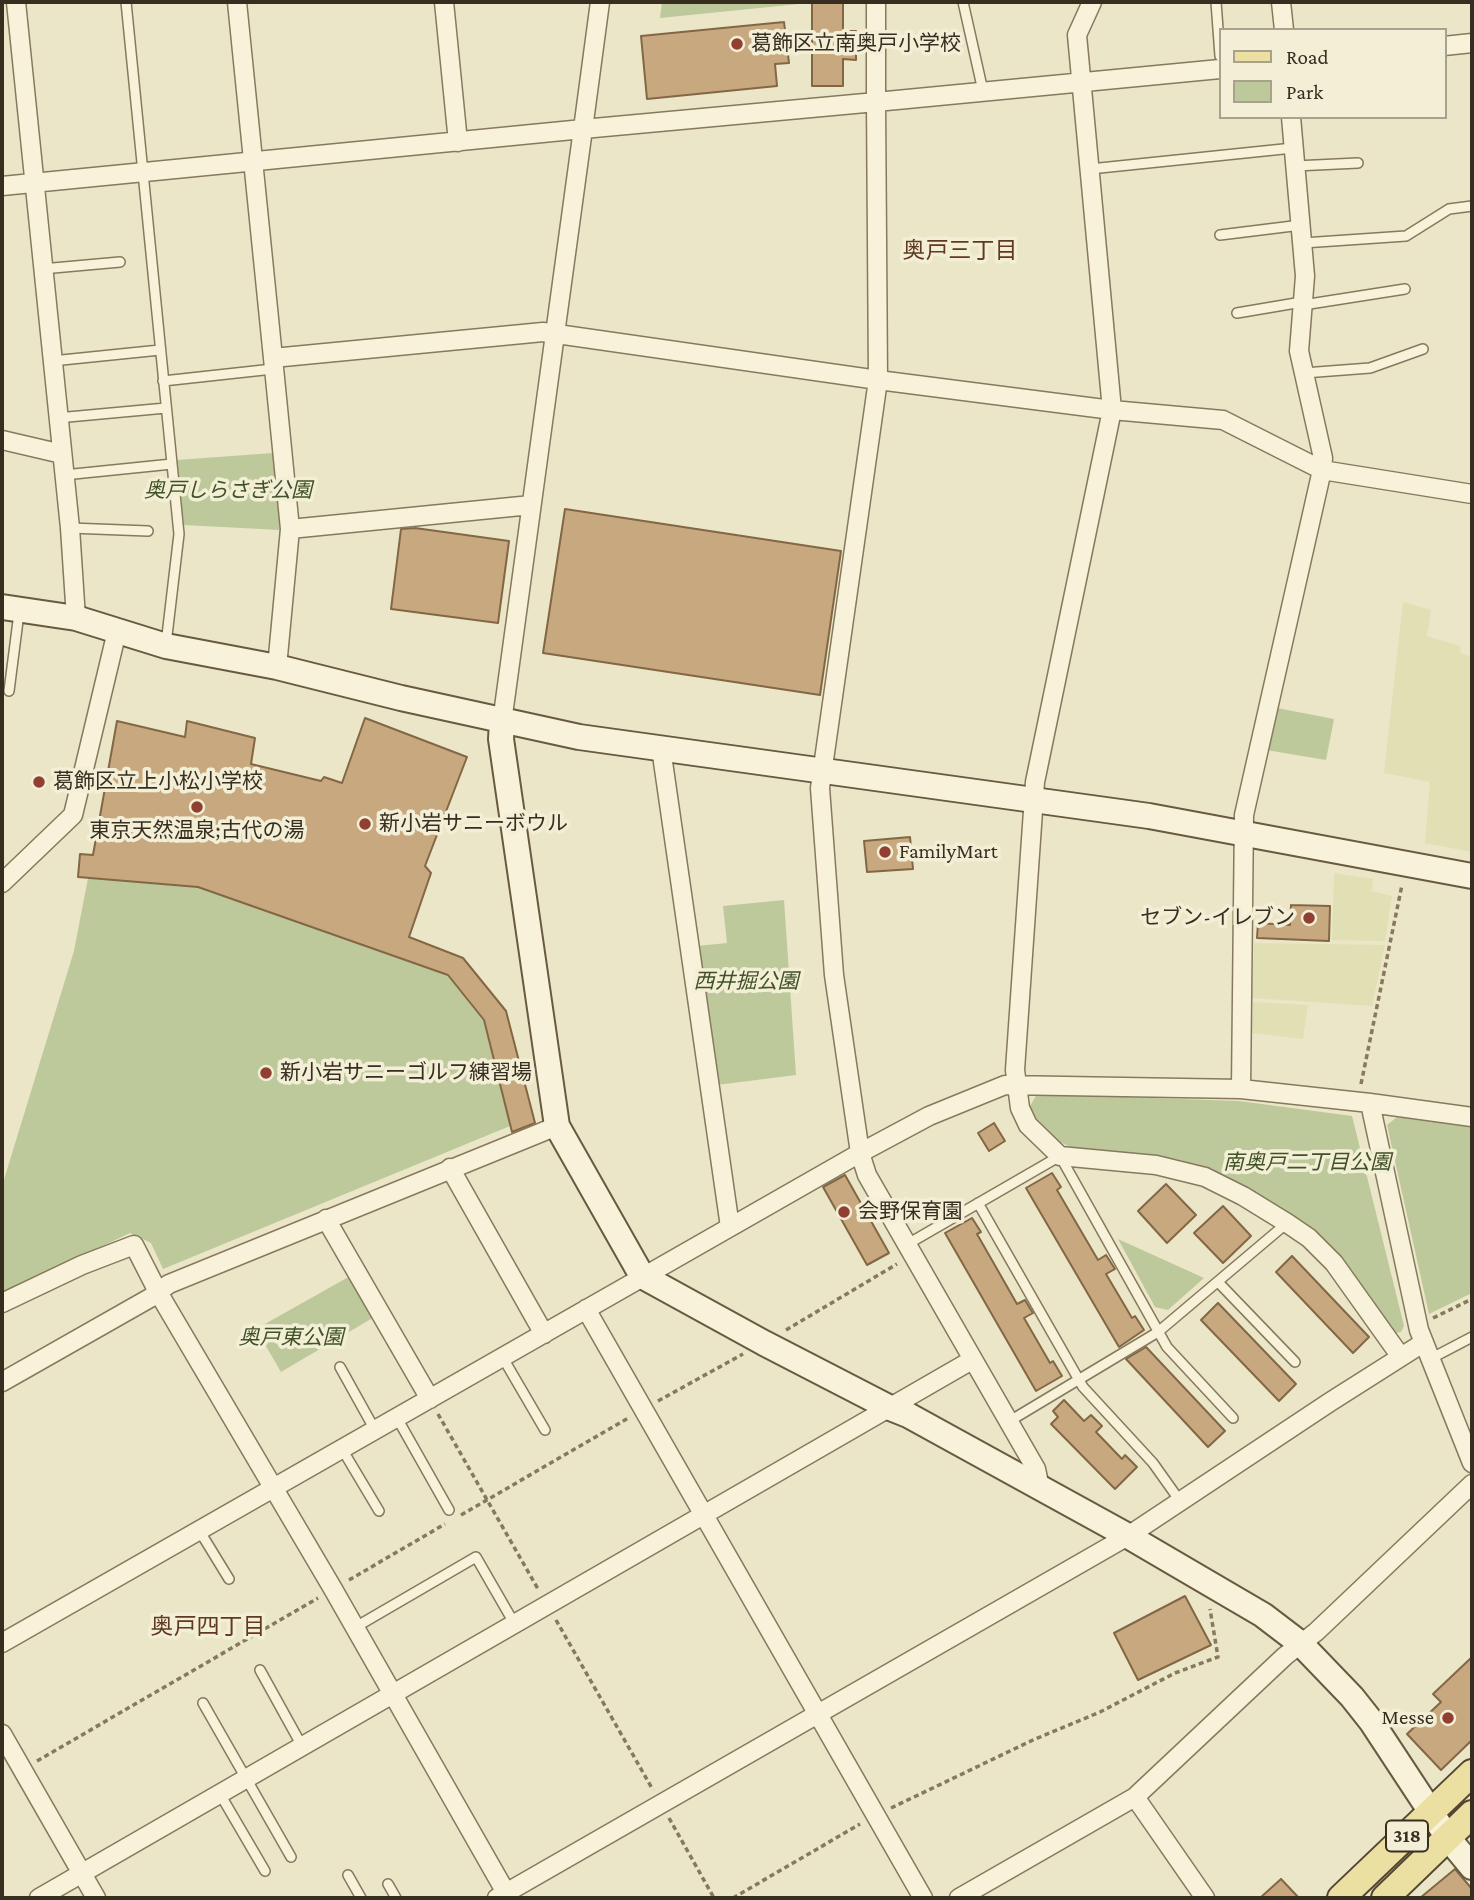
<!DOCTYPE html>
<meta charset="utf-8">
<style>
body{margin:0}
#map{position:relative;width:1474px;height:1900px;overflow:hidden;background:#ebe6c7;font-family:"Crimson Pro",serif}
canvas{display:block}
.frame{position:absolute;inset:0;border:4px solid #372e20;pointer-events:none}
.legend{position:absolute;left:1219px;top:28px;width:228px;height:91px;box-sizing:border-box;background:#f3efd6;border:2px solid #a8a28d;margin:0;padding:9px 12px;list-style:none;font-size:21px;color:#372e20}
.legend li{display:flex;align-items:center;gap:14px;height:35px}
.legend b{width:35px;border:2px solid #a8a28d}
</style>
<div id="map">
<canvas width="1474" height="1900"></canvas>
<div class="frame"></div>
<ul class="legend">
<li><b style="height:9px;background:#ebdfa1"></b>Road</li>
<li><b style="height:19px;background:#bdc99b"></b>Park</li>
</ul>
</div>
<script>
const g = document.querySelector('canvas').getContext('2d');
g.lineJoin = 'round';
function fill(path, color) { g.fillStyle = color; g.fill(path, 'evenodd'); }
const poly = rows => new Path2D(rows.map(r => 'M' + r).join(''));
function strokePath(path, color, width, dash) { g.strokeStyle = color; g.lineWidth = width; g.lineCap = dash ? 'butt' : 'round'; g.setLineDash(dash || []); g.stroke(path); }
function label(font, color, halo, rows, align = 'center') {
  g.font = font + ' "Crimson Pro","Noto Sans JP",serif'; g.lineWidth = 7; g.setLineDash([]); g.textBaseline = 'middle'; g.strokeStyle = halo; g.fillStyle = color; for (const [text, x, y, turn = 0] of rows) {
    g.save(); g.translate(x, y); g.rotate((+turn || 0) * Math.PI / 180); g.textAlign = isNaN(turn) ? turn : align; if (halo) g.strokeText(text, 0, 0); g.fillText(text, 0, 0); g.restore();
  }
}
fill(poly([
 [1403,602,1431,610,1427,636,1460,646,1461,653,1472,657,1472,852,1425,843,1430,782,1384,773],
 [1334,873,1373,879,1372,891,1392,896,1385,941,1332,940],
 [1254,943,1385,945,1372,1006,1252,998],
 [1253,1002,1308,1005,1303,1039,1251,1033]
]), '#e0e0b4');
fill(poly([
 [662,2,799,2,799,4,660,18],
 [273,453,280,530,184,525,177,460],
 [1277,708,1334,719,1326,760,1266,750],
 [88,878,198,887,448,975,483,1020,510,1126,163,1269,151,1243,130,1233,2,1294,2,1186,74,951],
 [784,900,796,1075,717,1085,697,946,727,943,723,906],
 [1037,1094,1239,1101,1352,1116,1404,1326,1401,1332,1396,1333,1347,1266,1311,1229,1269,1200,1207,1168,1176,1159,1072,1148,1054,1139,1039,1123,1030,1106],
 [1397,1117,1472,1127,1472,1293,1429,1314,1387,1125],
 [1118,1239,1204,1278,1168,1310,1155,1307],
 [352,1275,376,1316,281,1372,256,1329]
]), '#bdc99b');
const building = poly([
 [812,2,843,2,843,31,856,31,856,60,843,59,843,86,812,86,812,2],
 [784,22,789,63,775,64,777,86,647,99,641,36,784,22],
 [565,509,841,551,820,695,543,653,565,509],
 [415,528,509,541,498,623,391,609,401,529,415,528],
 [365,718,467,757,425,866,431,873,409,937,463,958,506,1011,535,1123,512,1132,484,1020,448,975,198,887,78,877,80,854,93,855,117,721,185,737,187,721,255,738,251,764,321,781,324,777,342,783,365,718],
 [910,837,913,869,867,872,864,841,910,837],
 [1291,905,1330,906,1329,941,1257,938,1258,923,1290,925,1291,905],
 [994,1123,1005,1141,989,1151,978,1133,994,1123],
 [1052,1173,1061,1187,1057,1190,1098,1260,1106,1255,1115,1269,1106,1274,1132,1318,1135,1316,1144,1330,1119,1347,1026,1188,1052,1173],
 [845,1175,889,1253,867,1265,823,1187,845,1175],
 [1166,1184,1196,1215,1167,1243,1138,1211,1166,1184],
 [1223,1206,1251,1236,1223,1263,1194,1233,1223,1206],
 [972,1218,981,1232,977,1234,1017,1304,1025,1300,1031,1310,1033,1313,1024,1318,1050,1363,1053,1361,1062,1376,1036,1391,945,1233,972,1218],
 [1292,1256,1369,1337,1353,1353,1276,1272,1292,1256],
 [1218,1303,1296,1384,1279,1401,1201,1320,1218,1303],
 [1146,1347,1225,1431,1208,1447,1126,1359,1146,1347],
 [1064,1400,1084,1421,1091,1415,1102,1426,1096,1432,1122,1459,1125,1455,1137,1467,1115,1489,1051,1424,1058,1417,1053,1411,1064,1400],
 [1185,1596,1211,1645,1138,1680,1114,1633,1185,1596],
 [1472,1657,1472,1740,1441,1770,1407,1734,1441,1702,1433,1694,1472,1657],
 [1455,1869,1472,1889,1472,1898,1420,1898,1455,1869],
 [1281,1879,1299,1898,1260,1898,1281,1879]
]);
fill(building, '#c7a87f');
strokePath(building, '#836745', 2);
const lane = poly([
 [126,2,179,534,166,644],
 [963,2,983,91],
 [1216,2,1220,56],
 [1295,166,1358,163],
 [1090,169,1293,148],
 [1220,235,1301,225],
 [1303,243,1406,236,1449,209,1472,206],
 [42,269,120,262],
 [1303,305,1405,289],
 [1237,313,1302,302],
 [52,361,160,350],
 [1304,373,1370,368,1423,349],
 [163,381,273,369],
 [57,418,166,408],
 [64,475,172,464],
 [70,528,148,531],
 [9,691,19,613],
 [978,1203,1083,1387,1153,1463,1180,1501],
 [906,1245,1060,1156,1167,1347,1233,1418],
 [1218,1282,1295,1362],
 [503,1358,545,1430],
 [1430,1359,1472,1337],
 [340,1367,375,1430],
 [397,1418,449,1510],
 [1008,1422,1158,1332,1287,1223],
 [342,1449,379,1511],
 [199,1530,229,1579],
 [354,1628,476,1557,514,1623],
 [260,1670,302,1746],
 [203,1703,291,1857],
 [220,1794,265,1871],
 [348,1875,361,1898],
 [388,1884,396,1898]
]);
const street = poly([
 [16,2,70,528,76,618],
 [237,2,273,358],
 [444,2,458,142],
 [600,2,583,129,876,102,876,2],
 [1092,2,1077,35,1112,410,1035,782,1015,1070,1020,1108,1028,1125,1060,1156,1156,1165,1205,1177,1243,1196,1287,1223,1309,1238,1334,1263,1401,1357],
 [1281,2,1284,30],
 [1444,46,1472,43],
 [1220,69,876,102,878,380,1112,410,1223,420,1322,470,1472,494],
 [2,186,583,129,502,722],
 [2,440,62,454],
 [531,505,290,529,273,358,543,332,878,380,820,788,834,975,860,1153,867,1175,1036,1469,1040,1488],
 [277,667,290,529],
 [661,748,730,1227],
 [2,883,73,815,117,631],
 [1241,1089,1244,815,1322,470,1323,458,1299,351,1305,276,1291,117],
 [1472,1117,1370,1103,1419,1330,1472,1463],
 [450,1168,544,1334],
 [326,1219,430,1399],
 [2,1303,82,1265,134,1245,158,1292,333,1589,509,1898],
 [586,1309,923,1898],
 [2,1382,150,1298,169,1284,557,1126],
 [2,1643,860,1153,929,1116,1005,1085,1241,1089,1370,1103],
 [2,1734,96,1898],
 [1135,1797,1205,1898],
 [39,1898,972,1360],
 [497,1898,1128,1536,1330,1402,1423,1343],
 [959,1898,1135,1797,1285,1656,1316,1632,1472,1484]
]);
const secondary = poly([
 [2,607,76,618,166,646,277,667,401,698,579,737,1149,816,1472,876],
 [502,722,501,739,557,1126,642,1276,764,1343,888,1407,908,1415,1128,1536,1263,1615,1301,1644,1352,1697,1371,1721,1448,1838,1472,1867]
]);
const primary = poly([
 [1341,1898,1472,1773],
 [1385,1898,1472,1814]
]);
strokePath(lane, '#86795d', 12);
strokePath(street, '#86795d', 21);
strokePath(secondary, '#675a40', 28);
strokePath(primary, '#544631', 30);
strokePath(poly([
 [1361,1084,1402,885],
 [1433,1318,1472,1299],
 [786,1330,897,1264],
 [658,1401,743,1354],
 [438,1414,538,1589],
 [461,1515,630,1417],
 [349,1580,445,1524],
 [556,1620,653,1790],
 [37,1761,318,1598],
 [891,1808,1033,1740,1100,1712,1175,1673,1218,1657,1210,1609],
 [669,1818,714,1898],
 [733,1898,860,1824]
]), '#86795d', 3.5, [5, 3.5]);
strokePath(lane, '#f7f2d9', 9);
strokePath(street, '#f7f2d9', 18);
strokePath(secondary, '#f7f2d9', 24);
strokePath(primary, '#ebdfa1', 26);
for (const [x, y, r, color] of [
 [737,44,7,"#903f31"],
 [39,782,7,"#903f31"],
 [197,807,7,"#903f31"],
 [365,824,7,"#903f31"],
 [885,852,7,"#903f31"],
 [1309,918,7,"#903f31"],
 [266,1073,7,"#903f31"],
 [844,1212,7,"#903f31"],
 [1448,1718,7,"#903f31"]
]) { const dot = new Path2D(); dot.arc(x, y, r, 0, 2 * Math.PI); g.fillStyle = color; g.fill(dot); strokePath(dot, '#f3efd6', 2.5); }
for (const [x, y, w] of [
 [1407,1836,42]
]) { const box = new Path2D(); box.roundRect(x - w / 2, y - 15.5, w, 31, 5); g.fillStyle = '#f3efd6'; g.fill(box); strokePath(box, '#372e20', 2); }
label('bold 19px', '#372e20', null, [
 ["318",1407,1836]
]);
label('21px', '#372e20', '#f3efd6', [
 ["葛飾区立南奥戸小学校",751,44],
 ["葛飾区立上小松小学校",53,782],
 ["新小岩サニーボウル",379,824],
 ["東京天然温泉;古代の湯",197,831,"center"],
 ["FamilyMart",899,852],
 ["セブン-イレブン",1295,918,"right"],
 ["新小岩サニーゴルフ練習場",280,1073],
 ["会野保育園",858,1212],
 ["Messe",1434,1718,"right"]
], 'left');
label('italic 21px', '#415228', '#f3efd6', [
 ["奥戸しらさぎ公園",228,491],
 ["西井掘公園",746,982],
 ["南奥戸二丁目公園",1307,1163],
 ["奥戸東公園",291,1338]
]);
label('23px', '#603922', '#f3efd6', [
 ["奥戸三丁目",960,251],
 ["奥戸四丁目",208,1627]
]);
</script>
